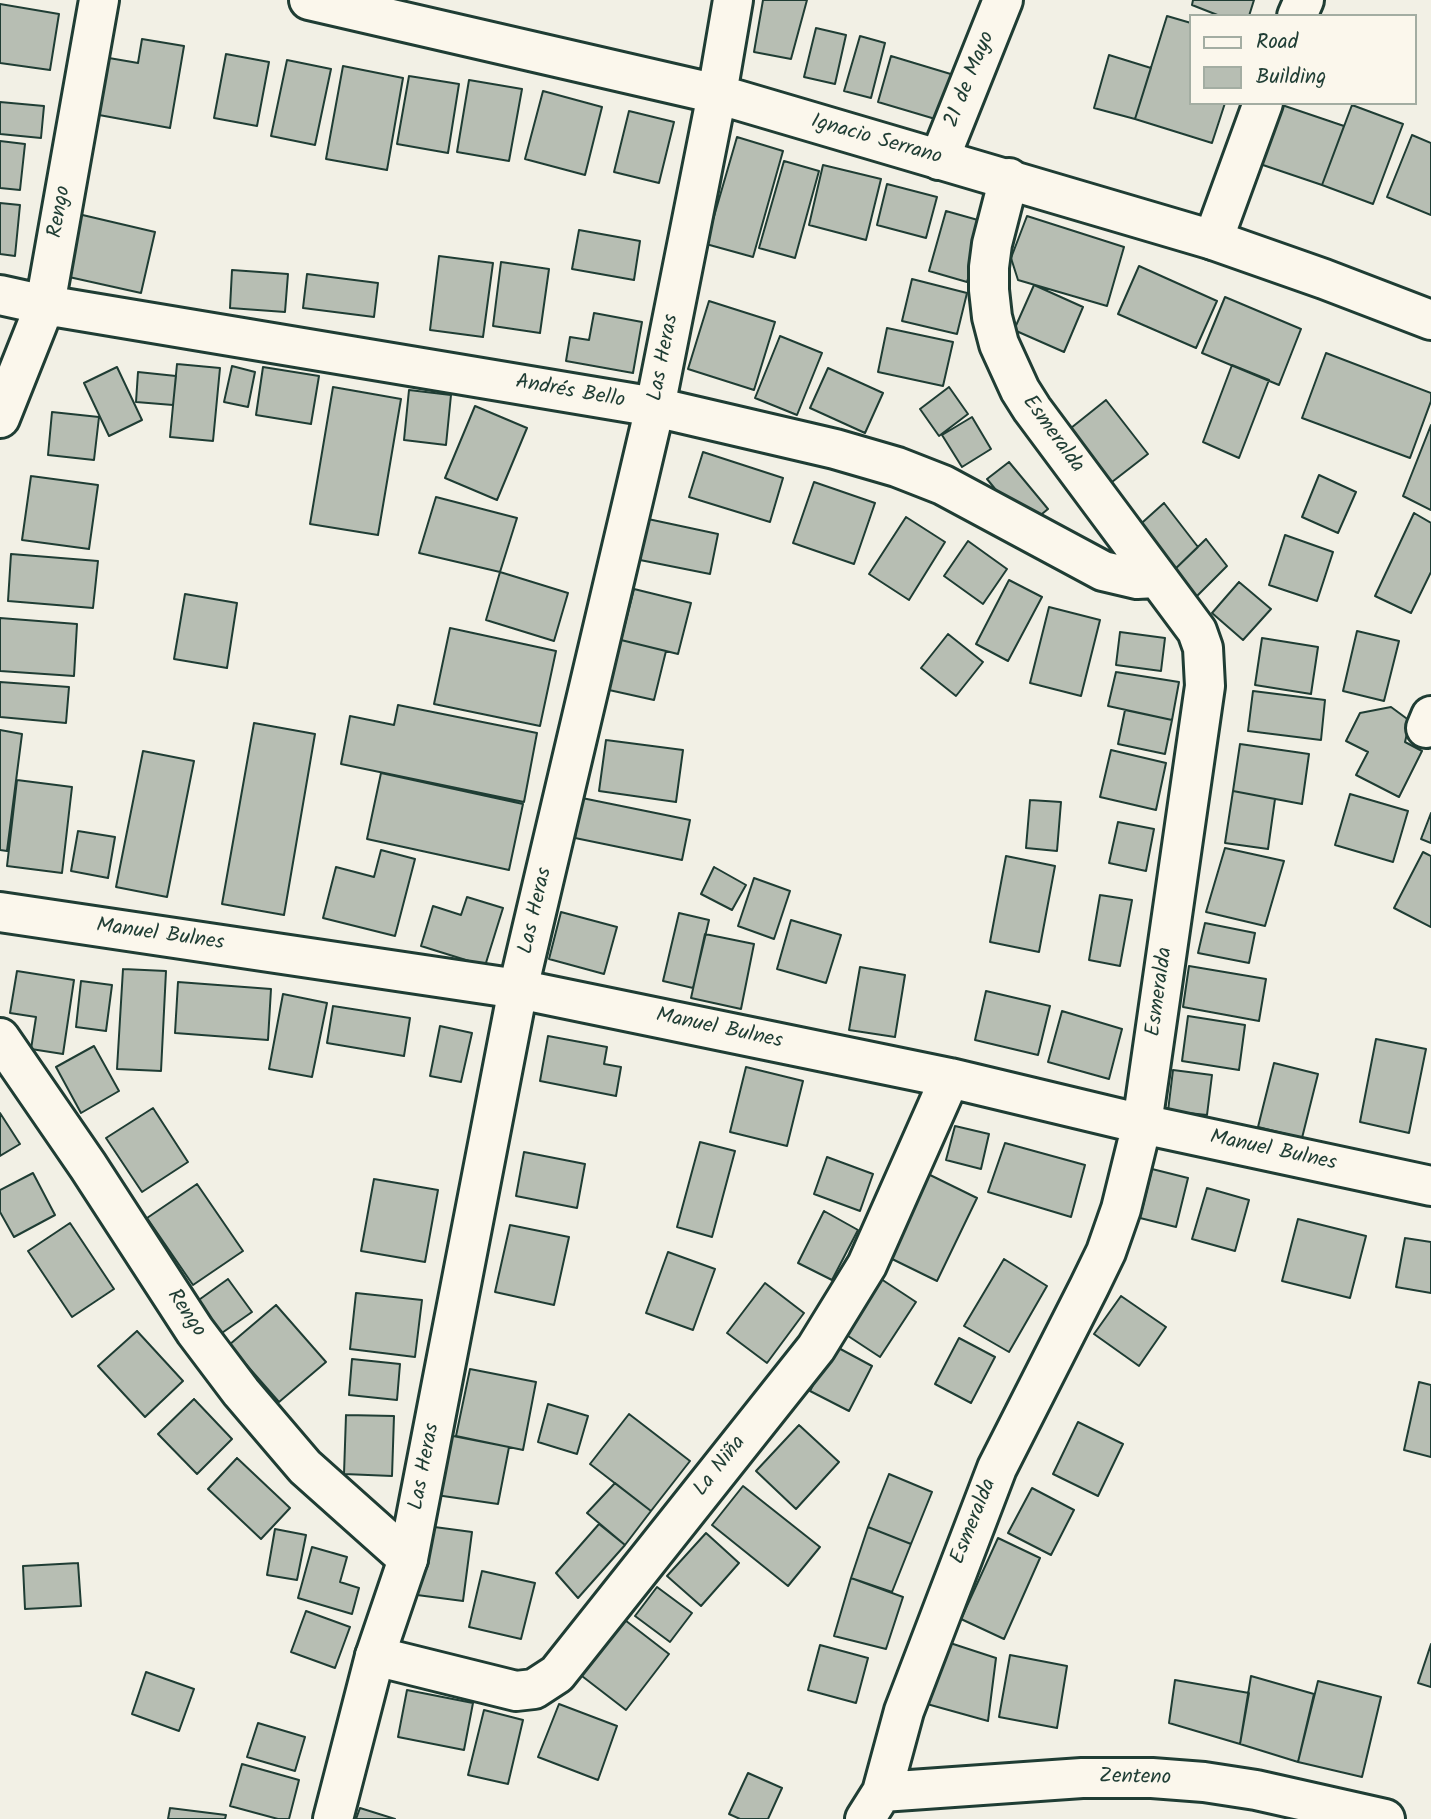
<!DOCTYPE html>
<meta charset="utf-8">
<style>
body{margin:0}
#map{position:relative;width:1431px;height:1819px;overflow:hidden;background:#f2f0e5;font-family:Kalam,sans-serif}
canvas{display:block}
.legend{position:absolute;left:1189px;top:14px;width:228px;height:91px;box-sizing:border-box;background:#fbf7ec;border:2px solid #a3ada2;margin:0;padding:9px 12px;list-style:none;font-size:21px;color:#1f3d34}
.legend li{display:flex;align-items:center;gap:14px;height:35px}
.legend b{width:35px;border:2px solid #a3ada2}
</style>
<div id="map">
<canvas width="1431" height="1819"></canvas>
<ul class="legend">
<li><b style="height:9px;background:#fbf7ec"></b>Road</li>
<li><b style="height:19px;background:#b7beb3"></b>Building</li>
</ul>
</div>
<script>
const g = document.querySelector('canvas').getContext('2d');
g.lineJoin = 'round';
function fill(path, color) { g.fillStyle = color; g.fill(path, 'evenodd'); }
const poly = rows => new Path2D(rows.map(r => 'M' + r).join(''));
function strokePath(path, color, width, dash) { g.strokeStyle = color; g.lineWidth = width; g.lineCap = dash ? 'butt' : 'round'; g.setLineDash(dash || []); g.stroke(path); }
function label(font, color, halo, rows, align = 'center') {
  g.font = font + ' Kalam,sans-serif'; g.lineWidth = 5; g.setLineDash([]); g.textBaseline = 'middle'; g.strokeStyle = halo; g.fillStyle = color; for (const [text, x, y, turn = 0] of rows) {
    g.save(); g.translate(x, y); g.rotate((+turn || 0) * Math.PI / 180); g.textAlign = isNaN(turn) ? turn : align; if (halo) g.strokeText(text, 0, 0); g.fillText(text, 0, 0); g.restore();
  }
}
const building = poly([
 [763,0,807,0,791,59,754,52,763,0],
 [1193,0,1254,0,1249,16,1220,16,1192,5,1193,0],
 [0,4,59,14,50,70,0,63,0,4],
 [1167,16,1191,23,1191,103,1225,103,1212,143,1135,119,1167,16],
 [816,28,846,35,835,84,804,77,816,28],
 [860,36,885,43,871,98,844,91,860,36],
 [142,39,184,46,170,128,99,115,109,58,138,63,142,39],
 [226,54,269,62,257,126,214,118,226,54],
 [1109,55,1151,68,1135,119,1094,108,1109,55],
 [891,56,954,75,942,121,878,102,891,56],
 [287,60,331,69,315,145,271,136,287,60],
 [343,66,403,78,387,170,326,159,343,66],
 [409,76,459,84,448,153,397,144,409,76],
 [469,80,522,89,509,161,457,152,469,80],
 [543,91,602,107,585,175,525,159,543,91],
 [0,102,44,106,41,138,0,134,0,102],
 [1279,104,1344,126,1322,185,1257,163,1279,104],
 [1352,105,1403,124,1373,204,1322,185,1352,105],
 [629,111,674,122,659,183,614,172,629,111],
 [1412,135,1431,143,1431,215,1387,197,1412,135],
 [737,137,783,151,753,257,706,244,737,137],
 [0,141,25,144,20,190,0,188,0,141],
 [784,161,819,171,795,258,759,248,784,161],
 [823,165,881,179,866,240,809,225,823,165],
 [887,184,937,197,926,238,877,225,887,184],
 [0,203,20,205,15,256,0,254,0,203],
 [946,211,985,222,967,282,929,271,946,211],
 [74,213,155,232,141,293,60,275,74,213],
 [1027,216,1124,247,1107,306,1018,280,1011,258,1027,216],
 [579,230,640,241,634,280,572,269,579,230],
 [439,256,493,263,483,337,430,330,439,256],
 [501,262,549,269,540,333,493,326,501,262],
 [1139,266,1217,301,1196,348,1118,314,1139,266],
 [232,270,288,274,285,312,230,308,232,270],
 [307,274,378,283,374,317,303,308,307,274],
 [912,279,967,293,957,334,902,321,912,279],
 [1034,285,1083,307,1064,352,1014,330,1034,285],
 [1225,297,1301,329,1279,385,1202,353,1225,297],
 [709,301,775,322,754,390,688,369,709,301],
 [594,313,642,322,633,373,566,361,570,337,589,340,594,313],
 [887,328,953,342,943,386,878,372,887,328],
 [780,336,822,353,797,415,755,398,780,336],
 [1326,353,1431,393,1431,401,1410,458,1302,418,1326,353],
 [177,364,220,368,213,441,170,437,177,364],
 [1232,365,1269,380,1239,458,1203,442,1232,365],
 [232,366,255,372,248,407,224,402,232,366],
 [117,367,142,420,109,436,84,383,117,367],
 [263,367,319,376,311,424,256,415,263,367],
 [828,368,883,393,865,433,810,408,828,368],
 [138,372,176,376,173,405,136,402,138,372],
 [333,387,401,399,378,535,310,524,333,387],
 [949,387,968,414,939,436,920,409,949,387],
 [409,390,451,395,446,445,404,440,409,390],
 [1106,400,1148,454,1103,489,1061,436,1106,400],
 [475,406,527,428,497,500,445,478,475,406],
 [52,412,99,417,94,460,48,455,52,412],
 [972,417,991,449,962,467,942,435,972,417],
 [1431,425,1431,510,1403,496,1431,425],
 [703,452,783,478,770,522,689,497,703,452],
 [1009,462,1048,509,1026,527,987,479,1009,462],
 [1319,475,1356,492,1338,533,1302,517,1319,475],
 [31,476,98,485,89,549,22,540,31,476],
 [814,482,875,503,854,564,793,543,814,482],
 [436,497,517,518,500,572,419,553,436,497],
 [1164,503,1198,547,1171,573,1134,530,1164,503],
 [1414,513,1431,523,1431,572,1411,613,1375,596,1414,513],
 [906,517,945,542,909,600,869,574,906,517],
 [648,519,718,534,710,574,640,560,648,519],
 [1285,535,1333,552,1317,601,1269,585,1285,535],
 [1206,539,1227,566,1196,597,1171,573,1206,539],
 [968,541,1007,569,983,604,944,576,968,541],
 [11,554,98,561,93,608,8,601,11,554],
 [500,572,568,593,554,641,486,620,500,572],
 [1009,580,1042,597,1008,661,976,644,1009,580],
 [1239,582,1271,609,1243,640,1212,613,1239,582],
 [634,589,691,603,678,654,621,640,634,589],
 [185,594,237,603,227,668,174,659,185,594],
 [1049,607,1100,620,1081,696,1030,683,1049,607],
 [0,618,77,624,74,676,0,671,0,618],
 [450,628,556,651,540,726,434,704,450,628],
 [1357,631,1399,641,1384,701,1343,691,1357,631],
 [1120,632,1165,638,1161,671,1116,665,1120,632],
 [948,634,983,662,956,696,921,668,948,634],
 [1262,638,1318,647,1311,694,1255,685,1262,638],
 [621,640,666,651,654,700,609,690,621,640],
 [1116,672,1179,682,1172,720,1108,706,1116,672],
 [0,682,69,687,66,723,0,717,0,682],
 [1253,691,1325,700,1321,740,1248,731,1253,691],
 [398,705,537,733,524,802,341,764,350,716,394,725,398,705],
 [1391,707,1410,721,1405,742,1422,751,1399,797,1356,775,1368,752,1346,741,1360,713,1391,707],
 [1125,710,1172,720,1165,754,1118,744,1125,710],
 [254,723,315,734,284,915,222,904,254,723],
 [0,730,22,734,7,851,0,850,0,730],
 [606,740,683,750,676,802,599,791,606,740],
 [1240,744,1309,754,1302,804,1233,791,1240,744],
 [1111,750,1166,763,1156,810,1100,797,1111,750],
 [143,751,194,761,167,897,116,887,143,751],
 [381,773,523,804,509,870,367,839,381,773],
 [17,780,72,787,62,873,7,866,17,780],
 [1233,791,1275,799,1268,849,1225,843,1233,791],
 [1350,794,1408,811,1393,862,1335,845,1350,794],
 [582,798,690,820,682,860,575,838,582,798],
 [1030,800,1061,802,1057,851,1026,848,1030,800],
 [1431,813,1431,843,1421,839,1431,813],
 [1118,822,1154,829,1146,871,1109,863,1118,822],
 [78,831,115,837,108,878,71,871,78,831],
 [1225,848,1284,861,1265,926,1206,912,1225,848],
 [381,850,415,859,395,936,323,918,336,867,374,877,381,850],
 [1423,852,1431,856,1431,927,1394,908,1423,852],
 [1006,856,1055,866,1039,952,990,942,1006,856],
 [714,867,746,885,732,910,701,894,714,867],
 [754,878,790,891,774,939,738,926,754,878],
 [1100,895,1132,900,1120,966,1089,960,1100,895],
 [467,897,503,908,485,966,421,946,433,906,461,915,467,897],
 [561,912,617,927,604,974,549,959,561,912],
 [679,913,709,920,693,988,663,981,679,913],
 [791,920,841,935,826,983,777,969,791,920],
 [1205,923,1255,933,1249,963,1198,953,1205,923],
 [705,934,754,944,741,1009,691,998,705,934],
 [1189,966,1266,979,1259,1021,1183,1007,1189,966],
 [860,967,905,975,895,1037,849,1030,860,967],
 [123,969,166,971,161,1071,117,1069,123,969],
 [17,971,74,980,63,1054,31,1049,36,1017,10,1013,17,971],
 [81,981,112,985,106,1031,76,1027,81,981],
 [178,982,271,989,268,1040,175,1033,178,982],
 [986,991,1050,1006,1038,1055,975,1040,986,991],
 [283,994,327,1003,312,1077,269,1069,283,994],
 [333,1006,410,1018,404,1056,327,1043,333,1006],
 [1062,1011,1122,1029,1109,1079,1048,1062,1062,1011],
 [1188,1016,1245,1025,1239,1070,1182,1061,1188,1016],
 [440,1026,472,1033,461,1082,430,1076,440,1026],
 [548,1036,607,1047,604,1064,621,1067,616,1096,540,1081,548,1036],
 [1376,1039,1426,1049,1409,1133,1360,1122,1376,1039],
 [94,1046,119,1091,81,1113,56,1067,94,1046],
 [1274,1063,1318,1074,1302,1138,1258,1127,1274,1063],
 [746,1067,803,1081,787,1146,730,1132,746,1067],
 [1173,1070,1212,1075,1207,1115,1168,1111,1173,1070],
 [153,1108,188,1162,142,1192,106,1138,153,1108],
 [0,1113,20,1144,0,1156,0,1113],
 [955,1126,989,1134,981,1169,946,1160,955,1126],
 [700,1142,735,1151,712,1237,677,1227,700,1142],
 [1005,1143,1085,1165,1071,1217,988,1192,1005,1143],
 [524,1152,585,1164,577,1208,516,1196,524,1152],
 [827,1157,873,1174,860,1211,814,1194,827,1157],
 [1152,1169,1188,1178,1176,1227,1140,1218,1152,1169],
 [33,1173,55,1215,14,1237,0,1212,0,1190,33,1173],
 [926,1173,977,1198,937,1281,886,1256,926,1173],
 [374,1179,438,1190,425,1262,361,1251,374,1179],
 [197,1184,243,1251,193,1285,147,1218,197,1184],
 [1207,1188,1249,1200,1235,1251,1192,1239,1207,1188],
 [824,1211,858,1230,832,1280,798,1263,824,1211],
 [1298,1219,1366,1236,1350,1298,1282,1281,1298,1219],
 [70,1223,114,1289,72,1317,28,1251,70,1223],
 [510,1225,569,1237,554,1305,495,1292,510,1225],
 [1405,1238,1431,1242,1431,1293,1396,1287,1405,1238],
 [668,1252,715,1269,693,1330,646,1313,668,1252],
 [1004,1259,1047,1286,1009,1352,964,1326,1004,1259],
 [875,1275,916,1302,880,1357,839,1330,875,1275],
 [228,1279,252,1312,219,1335,196,1302,228,1279],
 [765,1283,804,1313,767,1363,727,1333,765,1283],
 [356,1293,422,1300,415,1357,350,1349,356,1293],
 [1121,1296,1166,1327,1139,1366,1094,1334,1121,1296],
 [276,1305,326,1362,279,1402,229,1345,276,1305],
 [137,1331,183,1381,145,1417,98,1366,137,1331],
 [959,1338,995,1357,971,1403,935,1384,959,1338],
 [833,1345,872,1366,849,1411,810,1391,833,1345],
 [352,1359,400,1364,397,1400,349,1395,352,1359],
 [470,1369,536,1382,523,1450,456,1436,470,1369],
 [1419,1382,1431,1385,1431,1457,1404,1450,1419,1382],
 [194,1399,232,1439,197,1474,158,1434,194,1399],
 [548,1404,588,1416,577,1454,538,1442,548,1404],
 [629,1414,690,1461,651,1511,590,1464,629,1414],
 [346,1415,394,1416,392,1476,344,1474,346,1415],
 [1078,1422,1123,1444,1098,1496,1053,1474,1078,1422],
 [799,1425,839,1462,796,1509,756,1471,799,1425],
 [448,1435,509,1447,498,1504,436,1495,448,1435],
 [237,1458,290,1508,261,1539,208,1489,237,1458],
 [889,1474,932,1492,911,1544,868,1527,889,1474],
 [615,1483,651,1511,625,1545,587,1513,615,1483],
 [743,1486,820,1547,788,1586,712,1525,743,1486],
 [1032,1488,1074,1510,1051,1555,1008,1533,1032,1488],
 [599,1524,625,1545,578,1598,556,1573,599,1524],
 [427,1526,472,1532,463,1601,417,1595,427,1526],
 [868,1527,911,1544,892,1592,851,1578,868,1527],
 [275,1529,306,1535,297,1580,267,1575,275,1529],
 [706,1533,739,1563,701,1606,667,1576,706,1533],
 [998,1538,1040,1558,1004,1639,961,1619,998,1538],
 [312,1547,347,1557,340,1582,359,1588,352,1614,298,1598,312,1547],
 [78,1563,81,1606,25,1609,23,1566,78,1563],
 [482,1571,535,1583,521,1639,469,1627,482,1571],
 [851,1578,903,1597,886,1649,834,1636,851,1578],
 [657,1587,692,1613,670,1642,635,1616,657,1587],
 [306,1611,350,1627,335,1668,291,1652,306,1611],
 [621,1617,669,1654,626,1710,578,1673,621,1617],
 [944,1641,996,1658,988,1721,927,1704,944,1641],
 [1431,1644,1431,1687,1418,1683,1431,1644],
 [820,1645,868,1658,856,1703,808,1690,820,1645],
 [1010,1655,1067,1666,1057,1728,999,1717,1010,1655],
 [146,1672,194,1689,179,1731,132,1714,146,1672],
 [1251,1676,1314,1694,1298,1762,1240,1744,1251,1676],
 [1175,1680,1249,1693,1240,1744,1169,1723,1175,1680],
 [1318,1681,1381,1697,1362,1777,1298,1762,1318,1681],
 [407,1690,473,1703,464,1750,398,1737,407,1690],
 [559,1704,617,1726,598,1780,538,1757,559,1704],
 [484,1710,523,1720,508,1784,468,1775,484,1710],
 [258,1723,305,1737,295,1771,247,1757,258,1723],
 [242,1764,299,1780,289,1819,278,1819,230,1806,242,1764],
 [748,1773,782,1788,768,1819,740,1819,729,1814,748,1773],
 [170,1808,226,1815,225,1819,168,1819,170,1808],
 [360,1808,395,1819,356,1819,360,1808]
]);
fill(building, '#b7beb3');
strokePath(building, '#1f3d34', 2);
const minor = poly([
 [1297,16,1304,0],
 [939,160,1003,0],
 [1213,240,1263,103],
 [0,295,45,305,655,407,835,449,897,467,943,485,1103,571,1137,579,1156,578],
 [0,418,45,305,99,0],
 [1426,728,1431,716],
 [0,912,518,989,950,1078,1142,1124,1431,1186],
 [0,1038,88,1166,195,1331,241,1392,305,1467,408,1559],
 [375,1656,516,1691,534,1689,557,1674,816,1348,867,1265,950,1078],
 [882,1792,1082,1778,1152,1778,1204,1782,1256,1790,1385,1819],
 [865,1819,882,1792,904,1711,997,1468,1089,1287,1106,1252,1121,1209,1142,1124,1205,686,1203,648,1197,631,1032,409,1020,390,999,344,992,317,989,290,989,267,992,244,1009,178]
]);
const tertiary = poly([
 [309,0,717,94,1213,240,1324,279,1431,320],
 [333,1819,375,1656,408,1559,518,989,655,407,717,94,733,0]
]);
strokePath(minor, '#1f3d34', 44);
strokePath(tertiary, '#1f3d34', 44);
strokePath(minor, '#fbf7ec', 38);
strokePath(tertiary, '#fbf7ec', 38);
label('21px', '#1f3d34', '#fbf7ec', [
 ["21 de Mayo",971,80,-68],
 ["Ignacio Serrano",876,141,16],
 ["Rengo",61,212,-80],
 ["Las Heras",665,358,-79],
 ["Andrés Bello",570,393,10],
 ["Esmeralda",1052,435,54],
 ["Las Heras",537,911,-77],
 ["Manuel Bulnes",160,936,8],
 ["Esmeralda",1161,992,-82],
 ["Manuel Bulnes",719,1030,12],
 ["Manuel Bulnes",1273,1152,12],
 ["Rengo",185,1314,56],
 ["Las Heras",426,1467,-79],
 ["La Niña",721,1467,-52],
 ["Esmeralda",975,1522,-68],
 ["Zenteno",1135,1779,1]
]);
</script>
